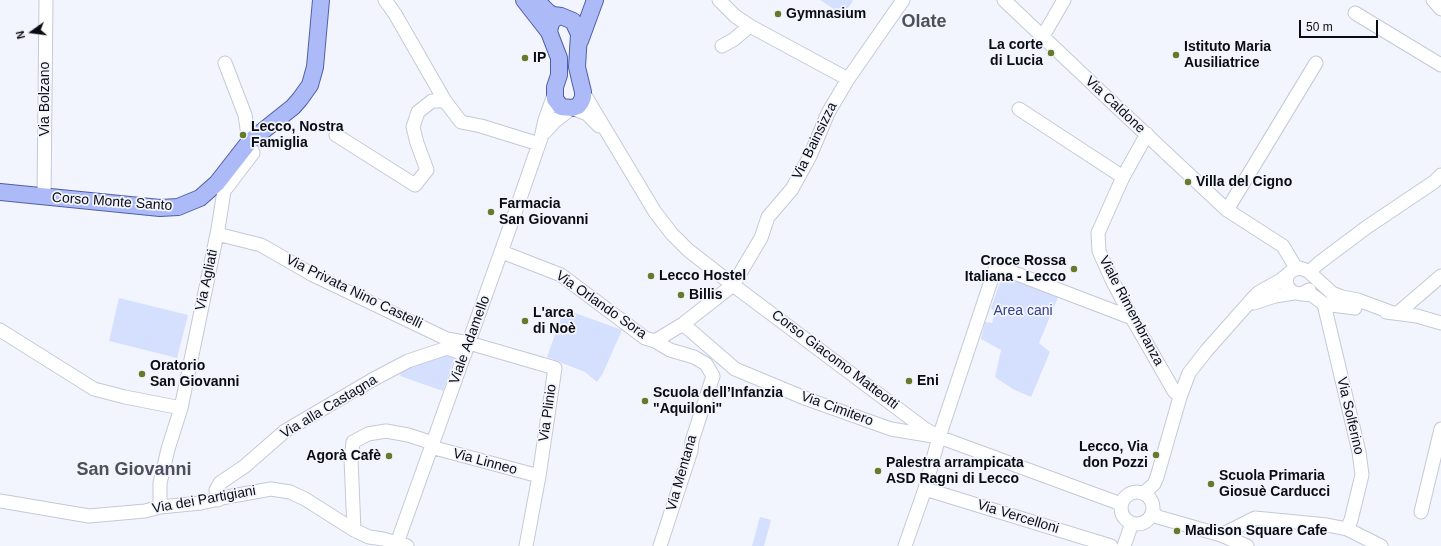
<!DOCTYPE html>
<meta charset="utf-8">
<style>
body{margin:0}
#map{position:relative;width:1441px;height:546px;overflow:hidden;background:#f3f5fe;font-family:Helvetica,sans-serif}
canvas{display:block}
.north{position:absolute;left:12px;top:12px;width:40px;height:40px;-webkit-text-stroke:3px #f3f5fe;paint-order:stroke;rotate:256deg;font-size:11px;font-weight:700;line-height:16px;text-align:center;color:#0b0c11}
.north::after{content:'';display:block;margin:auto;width:14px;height:18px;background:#0b0c11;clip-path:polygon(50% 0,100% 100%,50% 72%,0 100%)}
.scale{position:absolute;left:1299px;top:20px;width:79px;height:18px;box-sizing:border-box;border:2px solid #0b0c11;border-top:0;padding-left:5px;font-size:12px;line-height:14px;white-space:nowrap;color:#0b0c11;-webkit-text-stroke:3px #f3f5fe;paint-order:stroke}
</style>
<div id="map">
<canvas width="1441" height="546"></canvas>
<div class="north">N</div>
<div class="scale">50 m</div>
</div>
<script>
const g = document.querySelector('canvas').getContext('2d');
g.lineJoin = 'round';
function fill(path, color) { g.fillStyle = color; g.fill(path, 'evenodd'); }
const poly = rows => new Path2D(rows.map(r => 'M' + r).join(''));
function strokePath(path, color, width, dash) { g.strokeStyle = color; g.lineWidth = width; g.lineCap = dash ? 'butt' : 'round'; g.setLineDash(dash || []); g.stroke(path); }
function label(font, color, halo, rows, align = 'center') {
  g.font = font + ' Helvetica,sans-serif'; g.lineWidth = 3.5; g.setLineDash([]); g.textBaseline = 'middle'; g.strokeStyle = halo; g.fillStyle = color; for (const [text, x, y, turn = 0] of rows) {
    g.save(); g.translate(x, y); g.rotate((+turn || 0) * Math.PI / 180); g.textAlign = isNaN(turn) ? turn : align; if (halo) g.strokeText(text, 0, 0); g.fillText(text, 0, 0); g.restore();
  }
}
fill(poly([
 [820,0,852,0,853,1,843,15],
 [1003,274,1059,295,1039,343,1050,352,1031,397,1013,389,995,377,1001,350,981,339,985,322,992,323,995,313,991,308],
 [119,298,188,315,177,358,109,341],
 [564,309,622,330,603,373,597,382,585,372,547,357],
 [456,353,443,391,400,376,402,369,410,364],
 [760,517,771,520,764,546,752,546]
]), '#d5dffe');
const minor = poly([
 [385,0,395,14,445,101,461,122,481,126,539,144],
 [719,0,735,16,750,26,848,79],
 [1004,0,1118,108,1227,210,1283,246,1296,268],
 [1433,0,1441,9],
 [1355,13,1441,65],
 [1043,36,1064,0],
 [722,46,733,40,750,26],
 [583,92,655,212,672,234,688,250,733,285,925,429,939,437,1121,504],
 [1019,109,1123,177],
 [544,133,555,121,572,108,587,114,599,126],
 [1147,134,1123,177,1098,233,1099,251,1112,280,1132,318,1174,391,1180,397],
 [336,135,415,185,427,170,417,143,413,127,418,112,432,101,445,101],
 [44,197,46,0],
 [1227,210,1316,63],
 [217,234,261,245,313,275,447,339,469,343,555,368,539,476,526,546],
 [502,252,561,275,645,338,655,341,683,324,733,285,761,238,768,217,792,189,810,156,828,113,848,79,903,0],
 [1309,272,1319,263,1367,227,1434,182,1441,175],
 [1287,275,1286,285,1292,292,1301,294,1309,290],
 [1303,294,1312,295,1324,304,1355,308],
 [1254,303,1275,296,1294,293],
 [1324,304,1359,452,1362,475,1351,520,1347,529],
 [1386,312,1417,316,1441,323],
 [1398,313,1441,276],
 [683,324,735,369,807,399,891,429,933,436],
 [0,330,94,389,125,397,181,408],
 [655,341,670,350,694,357,706,364,713,376,692,441,691,451,660,546],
 [431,447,539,476],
 [925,489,1111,546],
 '1121 508a16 16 0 1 1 32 0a16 16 0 1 1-32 0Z',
 [1144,493,1154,484,1157,477,1180,397,1189,373,1207,350,1254,297,1258,293,1281,280,1293,270,1300,268,1308,271,1332,293,1342,297,1358,300,1393,313],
 [218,500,216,490,220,483,245,466,285,431,372,380,408,361,447,348,465,354],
 [0,501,89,516,145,511,160,507,201,503,232,496,271,489,290,492,305,499,354,530,369,537,383,539,407,546],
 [160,507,160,483,168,449,181,408,218,229,224,191,253,153,249,142,245,115,225,63],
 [1153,512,1158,517,1221,535,1247,546],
 [1421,512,1441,429],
 [354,530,351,459,353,442,368,434,386,431,408,435,433,443],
 [1221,535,1255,518,1327,525,1347,529,1381,546],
 [396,546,516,210,541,138,545,120,555,92],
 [905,546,925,489,939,437,996,266,1132,318],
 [1124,546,1132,523]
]);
const major = poly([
 [524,0,549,32],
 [536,0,548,12,553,15,561,16,573,21,579,34,577,67,583,92,583,97,581,102,578,106,572,108,561,107,555,99,555,87,559,75,559,58,549,32,551,22,556,18,561,16],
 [580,41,595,0],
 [0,192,160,208,178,207,200,198,217,183,249,142,293,107,300,99,310,85,315,67,321,0]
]);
strokePath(minor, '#c5c9d6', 15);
strokePath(major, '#505fa5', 18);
strokePath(minor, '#fff', 13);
strokePath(major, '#acbaf8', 16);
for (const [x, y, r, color] of [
 [778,14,4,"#667a2a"],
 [1051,53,4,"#667a2a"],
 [1176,55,4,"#667a2a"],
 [525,58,4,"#667a2a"],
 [243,135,4,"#667a2a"],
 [1188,182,4,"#667a2a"],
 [491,212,4,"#667a2a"],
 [1074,269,4,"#667a2a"],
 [651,276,4,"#667a2a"],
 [681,295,4,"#667a2a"],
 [525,321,4,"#667a2a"],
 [142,374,4,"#667a2a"],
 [909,381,4,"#667a2a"],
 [645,401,4,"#667a2a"],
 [1156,455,4,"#667a2a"],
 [389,456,4,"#667a2a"],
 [878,471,4,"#667a2a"],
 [1211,484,4,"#667a2a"],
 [1177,531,4,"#667a2a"]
]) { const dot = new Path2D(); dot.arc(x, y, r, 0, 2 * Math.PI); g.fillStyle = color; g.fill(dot); strokePath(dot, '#f3f5fe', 1.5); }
label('bold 14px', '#0b0c11', '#f3f5fe', [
 ["Gymnasium",786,14],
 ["La corte",1043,45,"right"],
 ["di Lucia",1043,61,"right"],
 ["Istituto Maria",1184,47],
 ["Ausiliatrice",1184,63],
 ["IP",533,58],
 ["Lecco, Nostra",251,127],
 ["Famiglia",251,143],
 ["Villa del Cigno",1196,182],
 ["Farmacia",499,204],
 ["San Giovanni",499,220],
 ["Croce Rossa",1066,261,"right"],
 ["Italiana - Lecco",1066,277,"right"],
 ["Lecco Hostel",659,276],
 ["Billis",689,295],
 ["L'arca",533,313],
 ["di Noè",533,329],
 ["Oratorio",150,366],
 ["San Giovanni",150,382],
 ["Eni",917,381],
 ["Scuola dell’Infanzia",653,393],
 ["\"Aquiloni\"",653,409],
 ["Lecco, Via",1148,447,"right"],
 ["don Pozzi",1148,463,"right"],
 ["Agorà Cafè",381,456,"right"],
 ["Palestra arrampicata",886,463],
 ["ASD Ragni di Lecco",886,479],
 ["Scuola Primaria",1219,476],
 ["Giosuè Carducci",1219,492],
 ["Madison Square Cafe",1185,531]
], 'left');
label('14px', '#0b0c11', '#f3f5fe', [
 ["Via Bolzano",45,99,-90],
 ["Via Caldone",1115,105,43],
 ["Via Bainsizza",815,141,-64],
 ["Corso Monte Santo",112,202,4],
 ["Via Agliati",207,280,-78],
 ["Via Privata Nino Castelli",354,292,26],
 ["Via Orlando Sora",601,305,35],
 ["Viale Rimembranza",1131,311,62],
 ["Viale Adamello",470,340,-70],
 ["Corso Giacomo Matteotti",835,360,37],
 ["Via alla Castagna",329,407,-31],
 ["Via Cimitero",837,409,20],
 ["Via Plinio",548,413,-82],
 ["Via Solferino",1350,416,77],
 ["Via Linneo",485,462,15],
 ["Via Mentana",682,473,-74],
 ["Via dei Partigiani",204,500,-10],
 ["Via Vercelloni",1018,517,17]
]);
label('14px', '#344288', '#f3f5fe', [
 ["Area cani",1023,311]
]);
label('bold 18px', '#4d505c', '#f3f5fe', [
 ["Olate",924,22],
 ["San Giovanni",134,470]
]);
</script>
